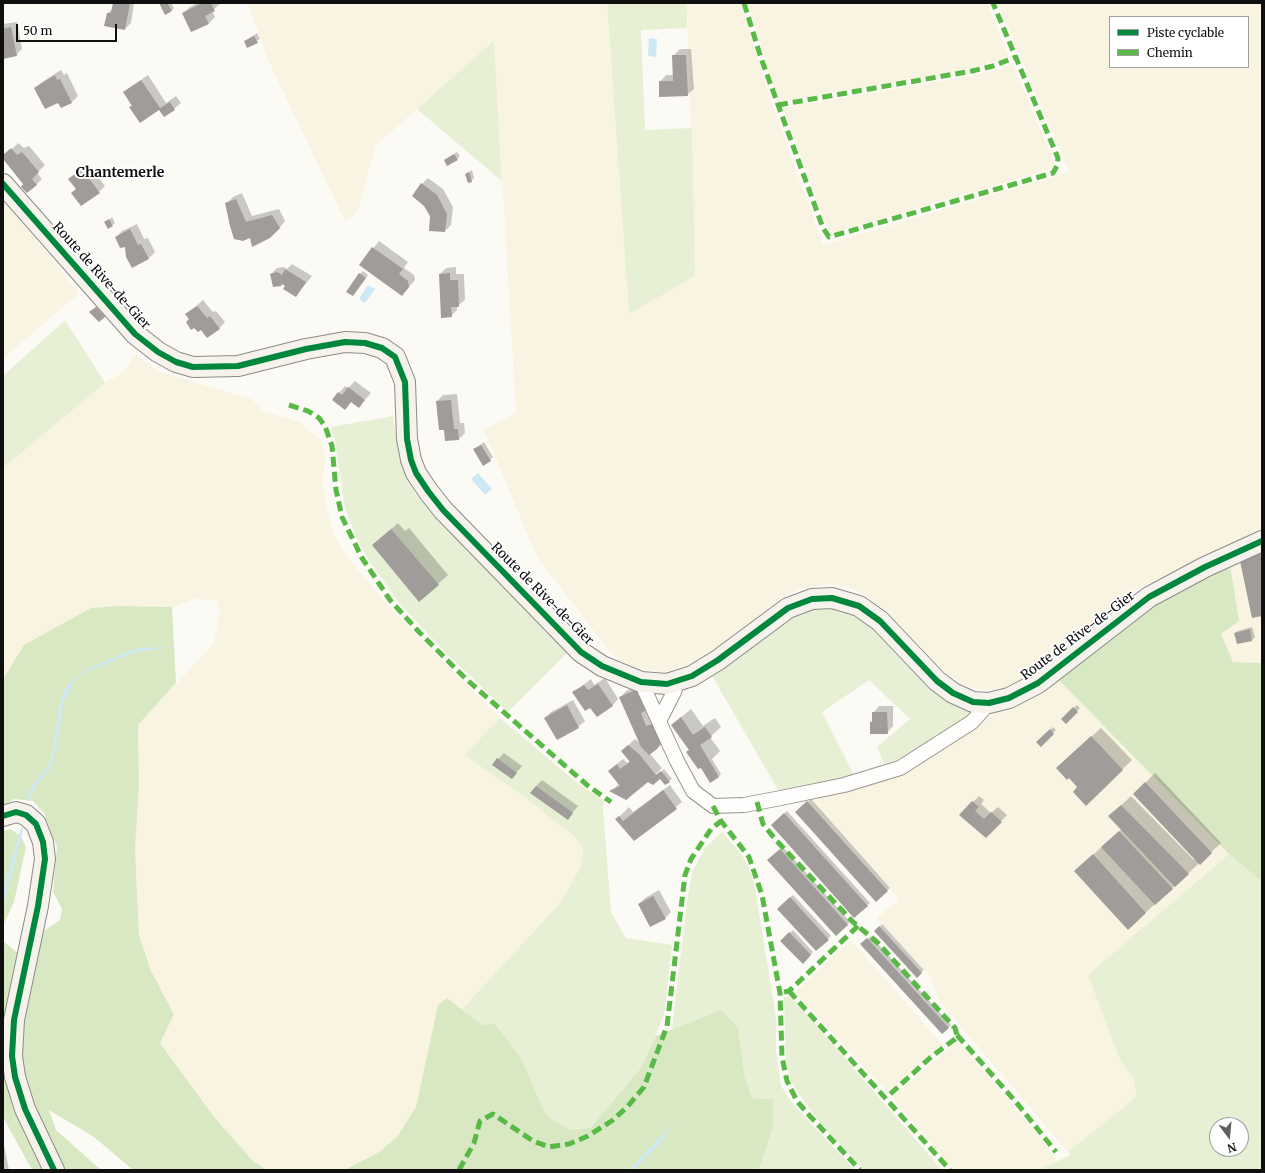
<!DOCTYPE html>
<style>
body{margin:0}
#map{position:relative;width:1265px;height:1173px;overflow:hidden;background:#fcfaf4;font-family:Merriweather,serif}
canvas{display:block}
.frame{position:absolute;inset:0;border:4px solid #0f0f0f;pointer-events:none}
.legend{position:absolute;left:1109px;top:16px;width:140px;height:52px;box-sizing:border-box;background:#fff;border:1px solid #9f9f9f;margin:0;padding:5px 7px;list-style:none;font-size:12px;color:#0f0f0f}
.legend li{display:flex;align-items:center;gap:8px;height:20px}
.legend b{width:20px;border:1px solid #9f9f9f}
.north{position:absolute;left:1209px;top:1117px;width:40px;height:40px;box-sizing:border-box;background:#fff;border:1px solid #9f9f9f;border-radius:50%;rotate:164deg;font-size:11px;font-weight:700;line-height:16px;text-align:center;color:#0f0f0f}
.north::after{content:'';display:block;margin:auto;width:14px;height:18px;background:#62615f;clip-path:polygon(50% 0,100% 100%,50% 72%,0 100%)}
.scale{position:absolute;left:16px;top:24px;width:101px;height:18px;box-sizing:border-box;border:2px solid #0f0f0f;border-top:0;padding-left:5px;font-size:12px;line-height:14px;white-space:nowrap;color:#0f0f0f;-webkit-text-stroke:3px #fff;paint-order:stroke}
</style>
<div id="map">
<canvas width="1265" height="1173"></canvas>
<div class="frame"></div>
<ul class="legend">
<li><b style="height:5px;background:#00873e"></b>Piste cyclable</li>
<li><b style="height:5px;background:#58b947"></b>Chemin</li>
</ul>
<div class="north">N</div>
<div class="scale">50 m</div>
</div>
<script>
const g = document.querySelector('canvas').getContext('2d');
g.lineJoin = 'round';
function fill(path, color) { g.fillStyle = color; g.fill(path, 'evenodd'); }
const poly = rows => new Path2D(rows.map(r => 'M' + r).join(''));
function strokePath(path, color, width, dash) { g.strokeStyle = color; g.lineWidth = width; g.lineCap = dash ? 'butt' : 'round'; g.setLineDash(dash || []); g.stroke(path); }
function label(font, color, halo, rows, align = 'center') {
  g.font = font + ' Merriweather,serif'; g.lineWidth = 4; g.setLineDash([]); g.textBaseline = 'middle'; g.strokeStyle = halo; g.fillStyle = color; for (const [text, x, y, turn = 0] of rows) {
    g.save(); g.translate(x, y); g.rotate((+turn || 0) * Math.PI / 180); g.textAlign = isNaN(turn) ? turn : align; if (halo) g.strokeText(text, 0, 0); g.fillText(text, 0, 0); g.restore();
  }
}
fill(poly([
 [248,3,607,3,629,313,695,276,687,3,741,3,770,98,823,245,1069,172,998,3,1262,3,1262,529,1139,588,1031,678,1011,687,984,690,967,687,949,675,872,600,850,587,829,584,802,588,780,598,715,652,689,665,664,672,638,668,621,661,610,652,537,557,484,430,516,412,494,42,376,145,357,213,345,221,269,62],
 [1110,17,1248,17,1248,67,1110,67],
 [748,3,987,3,1009,57,958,72,778,102],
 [1013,64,1055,164,1051,169,834,233,828,229,783,108,975,75,999,70],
 [3,199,79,293,3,359],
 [135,354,159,372,252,399,263,411,301,423,320,440,325,456,323,481,327,510,335,538,349,559,389,607,500,718,464,755,522,795,575,836,583,850,580,868,561,902,462,1009,447,998,438,1005,416,1107,397,1137,379,1152,344,1170,267,1170,253,1161,214,1117,160,1043,174,1013,151,971,139,935,135,849,139,786,138,725,214,643,220,610,217,600,194,599,172,607,118,606,91,608,3,679,3,468,105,383,123,372],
 [1262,550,1262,663,1233,662,1221,634,1239,620,1230,564],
 [1058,679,1229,854,1089,975,1120,1060,1133,1078,1137,1096,1068,1152,939,1001,930,976,877,918,899,899,806,796,864,782,999,712,1023,702],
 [851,940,944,1046,888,1093,795,992],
 [958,1041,1055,1155,1055,1163,1038,1170,953,1170,892,1097]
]), '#f8f4e1');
fill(poly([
 [607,3,687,3,687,28,641,30,645,130,692,128,695,276,629,314],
 [494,41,502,181,417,109],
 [65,320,105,383,3,468,3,376],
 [393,416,399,458,407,478,416,495,569,651,508,712,446,653,400,604,368,559,357,539,345,508,335,441,331,427],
 [834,607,860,617,890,640,942,696,970,712,971,717,907,756,884,764,877,747,910,719,869,680,822,712,854,775,780,793,712,676,742,651,800,611,819,608],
 [500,718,580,785,604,800,603,809,611,912,626,938,672,945,665,1010,656,1036,640,1069,590,1128,570,1130,546,1115,521,1058,462,1009,561,902,580,868,583,850,574,836,522,795,464,755],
 [722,832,742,855,751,872,755,888,776,1017,776,1048,781,1086,793,1104,855,1170,759,1170,773,1127,773,1099,752,1098,745,1078,738,1028,672,1029,688,895,693,870,705,848],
 [1229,854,1262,882,1262,1170,1038,1170,1071,1155,1068,1152,1137,1096,1133,1078,1120,1060,1088,975],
 [1217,1125,1241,1125,1241,1149,1217,1149],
 [791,996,942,1170,864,1170,819,1122,791,1082,786,1064,784,997]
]), '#e7f0d5');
fill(poly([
 [1230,564,1239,621,1221,634,1233,662,1262,663,1262,882,1229,854,1058,679,1149,606],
 [118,606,172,607,176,683,138,725,139,786,135,849,139,935,151,971,174,1014,160,1043,214,1117,253,1161,267,1170,133,1170,94,1137,49,1110,56,1130,101,1170,64,1170,40,1129,22,1076,19,1039,27,987,44,931,60,920,62,909,53,892,57,847,44,813,33,801,14,799,3,806,3,679,24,645,91,608],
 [10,829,21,836,26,847,14,902,3,926,3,831],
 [3,941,20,955,3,1029],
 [447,998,482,1025,495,1024,521,1058,546,1115,570,1130,590,1128,640,1069,656,1036,722,1010,738,1028,745,1078,752,1098,773,1099,773,1127,759,1170,344,1170,379,1152,397,1137,416,1107,438,1005],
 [3,1043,7,1078,42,1170,32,1170,3,1117]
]), '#d8e8c3');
fill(poly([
 [649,38,657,39,656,57,648,56],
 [368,285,375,289,365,303,359,299],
 [478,473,492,489,485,495,471,479],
 [175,647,140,651,130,654,86,672,73,682,63,704,56,749,51,767,37,784,29,800,26,800,33,784,48,767,52,755,59,707,63,693,68,684,88,669,128,652,141,648],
 [21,827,23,828,21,839,3,903,3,891],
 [676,1121,659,1144,633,1170,629,1170]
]), '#cce9f4');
fill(poly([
 [114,3,134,3,131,23,125,29,108,13,113,8],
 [160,3,171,3,174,8,171,11],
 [197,3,220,4,212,11,215,17,209,23,192,31,183,13,190,7],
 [17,22,22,49,16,55,3,58,3,24],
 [257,33,260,39,247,47,245,41],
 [680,49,691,49,694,89,687,95,660,82,666,75,674,75,674,55],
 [61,70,64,75,67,73,78,96,72,102,62,107,59,101,35,88,42,82],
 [148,75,166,103,176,96,181,103,174,109,133,105,124,92],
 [18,143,24,148,29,146,45,165,37,173,42,179,36,185,25,184,3,158],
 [457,152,460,156,457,159,445,160],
 [88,163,105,186,99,192,77,189,69,179],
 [472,170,474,178,471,181,466,174],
 [428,178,443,189,453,207,451,225,445,231,420,201,422,184],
 [242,193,252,216,279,209,285,221,277,231,251,237,227,203,233,197],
 [112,217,115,223,112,225,109,220],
 [137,224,144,239,148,238,155,252,149,258,132,266,126,246,116,237,122,231],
 [379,241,408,262,404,268,414,275,415,280,402,295,361,264],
 [292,264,312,276,296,296,287,285,271,274,277,268,284,267,287,269],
 [456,267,456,274,464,274,465,300,457,306,457,310,451,316,440,274,446,268],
 [363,271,368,275,355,292,360,274],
 [203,300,213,312,216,311,225,322,219,329,201,328,187,314],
 [99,305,107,314,104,317,93,310],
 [355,381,371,393,359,406,352,401,333,400,345,386,348,388],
 [457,394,460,423,464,423,465,433,459,439,446,440,445,429,437,401,443,395],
 [484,442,493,457,490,460,475,449],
 [398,523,405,531,409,528,448,575,438,584,380,539],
 [1262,547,1262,615,1247,595],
 [1252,627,1255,637,1252,640,1235,633,1238,631],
 [605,678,618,699,612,706,591,706,574,692,591,679,594,685],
 [642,684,662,743,650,754,662,768,656,774,658,775,664,769,672,779,669,781,660,778,653,778,611,791,619,784,616,765,623,759,627,763,630,761,622,751,635,739,641,744,620,698,626,691],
 [573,700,585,721,578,727,545,718,551,712],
 [1077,705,1080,708,1066,722,1063,719],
 [879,706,893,706,893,726,887,733,871,722,873,720,873,713],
 [691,709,703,726,715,718,721,727,710,737,720,751,712,759,721,774,718,777,690,750,672,725],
 [1053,727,1056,730,1041,745,1038,742],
 [1101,728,1132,760,1086,805,1083,783,1067,759],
 [504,753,522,766,512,778,498,759],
 [1155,773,1221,843,1128,929,1085,862,1122,829,1110,816,1131,796,1194,860,1195,859,1134,794],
 [542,780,578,806,568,818,536,786],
 [670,785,682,802,634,840,617,819,629,807,633,812],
 [979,796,984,800,981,804,991,813,998,807,1007,815,986,837,960,815],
 [811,799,890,888,876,901,797,812],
 [787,811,870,903,854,917,772,825],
 [783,847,850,922,836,935,768,860],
 [659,890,671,912,665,918,639,904,645,898],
 [793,895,831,936,816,950,778,909],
 [882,924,924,970,917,976,876,931],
 [793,930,813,952,803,963,782,941],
 [871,936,951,1025,942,1033,862,944],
 [3,1140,9,1170,3,1170]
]), '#0003');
fill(poly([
 [113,3,130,3,125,30,104,26,107,13,111,13],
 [159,3,167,3,172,11,165,15],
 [202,3,211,3,215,11,205,16,209,24,191,32,182,13],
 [11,27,17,56,3,59,3,29],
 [254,36,258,43,247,48,244,41],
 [672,55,686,55,688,96,659,97,659,81,673,81],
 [55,75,57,80,60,79,72,103,61,108,58,103,45,109,34,88],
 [141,80,160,108,170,102,175,110,164,117,159,110,140,123,129,107,132,106,123,92],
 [11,148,17,155,22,152,39,172,32,179,37,185,27,193,21,187,23,184,3,159,3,155],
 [454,154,458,160,447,166,444,160],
 [82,169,100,193,81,206,71,193,76,189,68,179],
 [469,172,472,182,468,183,465,174],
 [421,183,437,195,447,214,445,232,429,231,430,216,424,206,412,196],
 [236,199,246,222,272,215,280,228,270,238,252,247,250,238,243,241,234,239,230,226,225,203],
 [109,219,113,226,108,229,104,222],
 [130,229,138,245,141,244,149,259,132,268,126,257,125,247,120,248,115,237],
 [372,247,403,269,399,274,408,281,409,287,402,296,359,265],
 [285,269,306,282,296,297,283,289,285,286,282,284,281,286,273,287,270,274,277,272,282,275],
 [359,273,366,278,353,296,346,292],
 [450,273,450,280,458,280,459,307,451,307,452,317,441,318,439,274],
 [197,306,207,318,210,316,220,329,207,338,201,330,198,332,194,328,191,330,186,322,189,319,185,314],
 [96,307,105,317,99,322,89,312],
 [348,387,365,400,359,408,351,402,345,410,332,400,338,392,342,395],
 [451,400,454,429,458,429,459,440,445,441,444,430,439,430,436,401],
 [481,445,491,461,483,466,473,449],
 [391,529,439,585,419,602,372,545],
 [1260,552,1262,561,1262,616,1252,618,1240,561],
 [1250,629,1252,641,1237,644,1234,633],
 [598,684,613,706,597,717,590,708,585,711,572,692,584,685,588,690],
 [636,690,647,710,641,713,646,726,653,724,662,743,656,750,649,755,641,747,619,697],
 [567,705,579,728,557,740,544,718],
 [1073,707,1078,712,1066,724,1061,719],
 [872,712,887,712,888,734,870,734,870,722,872,722],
 [681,717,693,735,705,727,712,737,700,745,719,777,710,783,701,768,698,769,686,752,689,750,671,725],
 [1050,729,1054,734,1041,747,1036,742],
 [1091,736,1123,770,1086,806,1073,792,1077,787,1069,778,1067,780,1056,768],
 [628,745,639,754,656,775,661,771,670,782,665,785,660,779,653,785,648,782,626,800,609,791,620,786,608,771,617,764,620,769,630,762,621,751],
 [497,758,517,773,512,779,492,765],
 [1145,782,1212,853,1200,865,1133,794],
 [536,786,573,813,568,820,530,793],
 [663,790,677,809,634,841,615,819,619,816,623,821],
 [807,801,888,891,876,902,795,812],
 [972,801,979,807,975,811,984,819,991,812,1002,822,986,838,959,815],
 [1121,805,1189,874,1175,887,1108,816],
 [784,813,868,906,854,918,771,825],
 [1119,831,1173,889,1155,905,1101,847],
 [780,849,848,925,836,936,767,860],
 [1093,854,1146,913,1128,930,1074,871],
 [653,896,666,919,650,927,638,904],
 [790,897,829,940,816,951,777,909],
 [879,926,922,973,917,978,874,931],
 [789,932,811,955,803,964,780,941],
 [867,938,949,1028,942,1034,860,944]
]), '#9f9c99');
const street = poly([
 [641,682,677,761,693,791,713,806,744,805,781,798,844,785,900,768,972,722,989,703],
 [659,721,674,692,677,682]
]);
const secondary = poly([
 [3,184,135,334,158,352,176,362,193,367,238,366,306,349,345,342,365,343,382,348,395,357,405,382,407,439,411,460,416,473,428,491,443,510,581,652,602,666,641,682,667,684,692,676,718,660,788,608,812,599,832,598,859,606,880,621,937,681,953,693,973,702,989,703,1009,698,1038,683,1149,597,1205,567,1262,541],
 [3,816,16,812,26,815,36,824,43,842,45,859,38,906,14,1020,12,1056,15,1077,25,1109,54,1170]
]);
strokePath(street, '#969592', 16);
strokePath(secondary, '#8c8b89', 22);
strokePath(street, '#fffefd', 14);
strokePath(secondary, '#f5f3eb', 20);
strokePath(poly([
 [744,3,761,58,823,228,829,237,1053,173,1057,166,1058,158,993,3],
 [778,105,972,71,993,66,1016,57],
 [289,405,308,411,319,418,325,426,332,446,336,490,342,517,362,558,390,600,419,632,466,679,587,785,611,802],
 [757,802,763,824,775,839,853,922,878,943,955,1028,957,1035,955,1039,931,1057,887,1097],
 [713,806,721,821,749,857,762,895,780,993,782,1057,787,1081,797,1101,808,1114,860,1170],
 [789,991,950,1170],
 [784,992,789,991,858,926],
 [957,1035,1016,1102,1056,1152],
 [459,1170,474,1143,480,1121,493,1114,533,1141,549,1147,569,1144,588,1136,613,1120,628,1106,644,1087,667,1026,685,875,691,859,711,829,721,821]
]), '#58b947', 5, [10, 5]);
strokePath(poly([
 [3,184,135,334,158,352,176,362,193,367,238,366,306,349,345,342,365,343,382,348,395,357,405,382,407,439,411,460,416,473,428,491,443,510,581,652,602,666,641,682,667,684,692,676,718,660,788,608,812,599,832,598,859,606,880,621,937,681,953,693,973,702,989,703,1009,698,1038,683,1149,597,1205,567,1262,541],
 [3,816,16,812,26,815,36,824,43,842,45,859,38,906,14,1020,12,1056,15,1077,25,1109,54,1170]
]), '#00873e', 6);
label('13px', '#0f0f0f', '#fff', [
 ["Route de Rive-de-Gier",101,276,48],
 ["Route de Rive-de-Gier",542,594,45],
 ["Route de Rive-de-Gier",1078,636,-37]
]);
label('bold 14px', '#0f0f0f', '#fff', [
 ["Chantemerle",120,173]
]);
</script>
